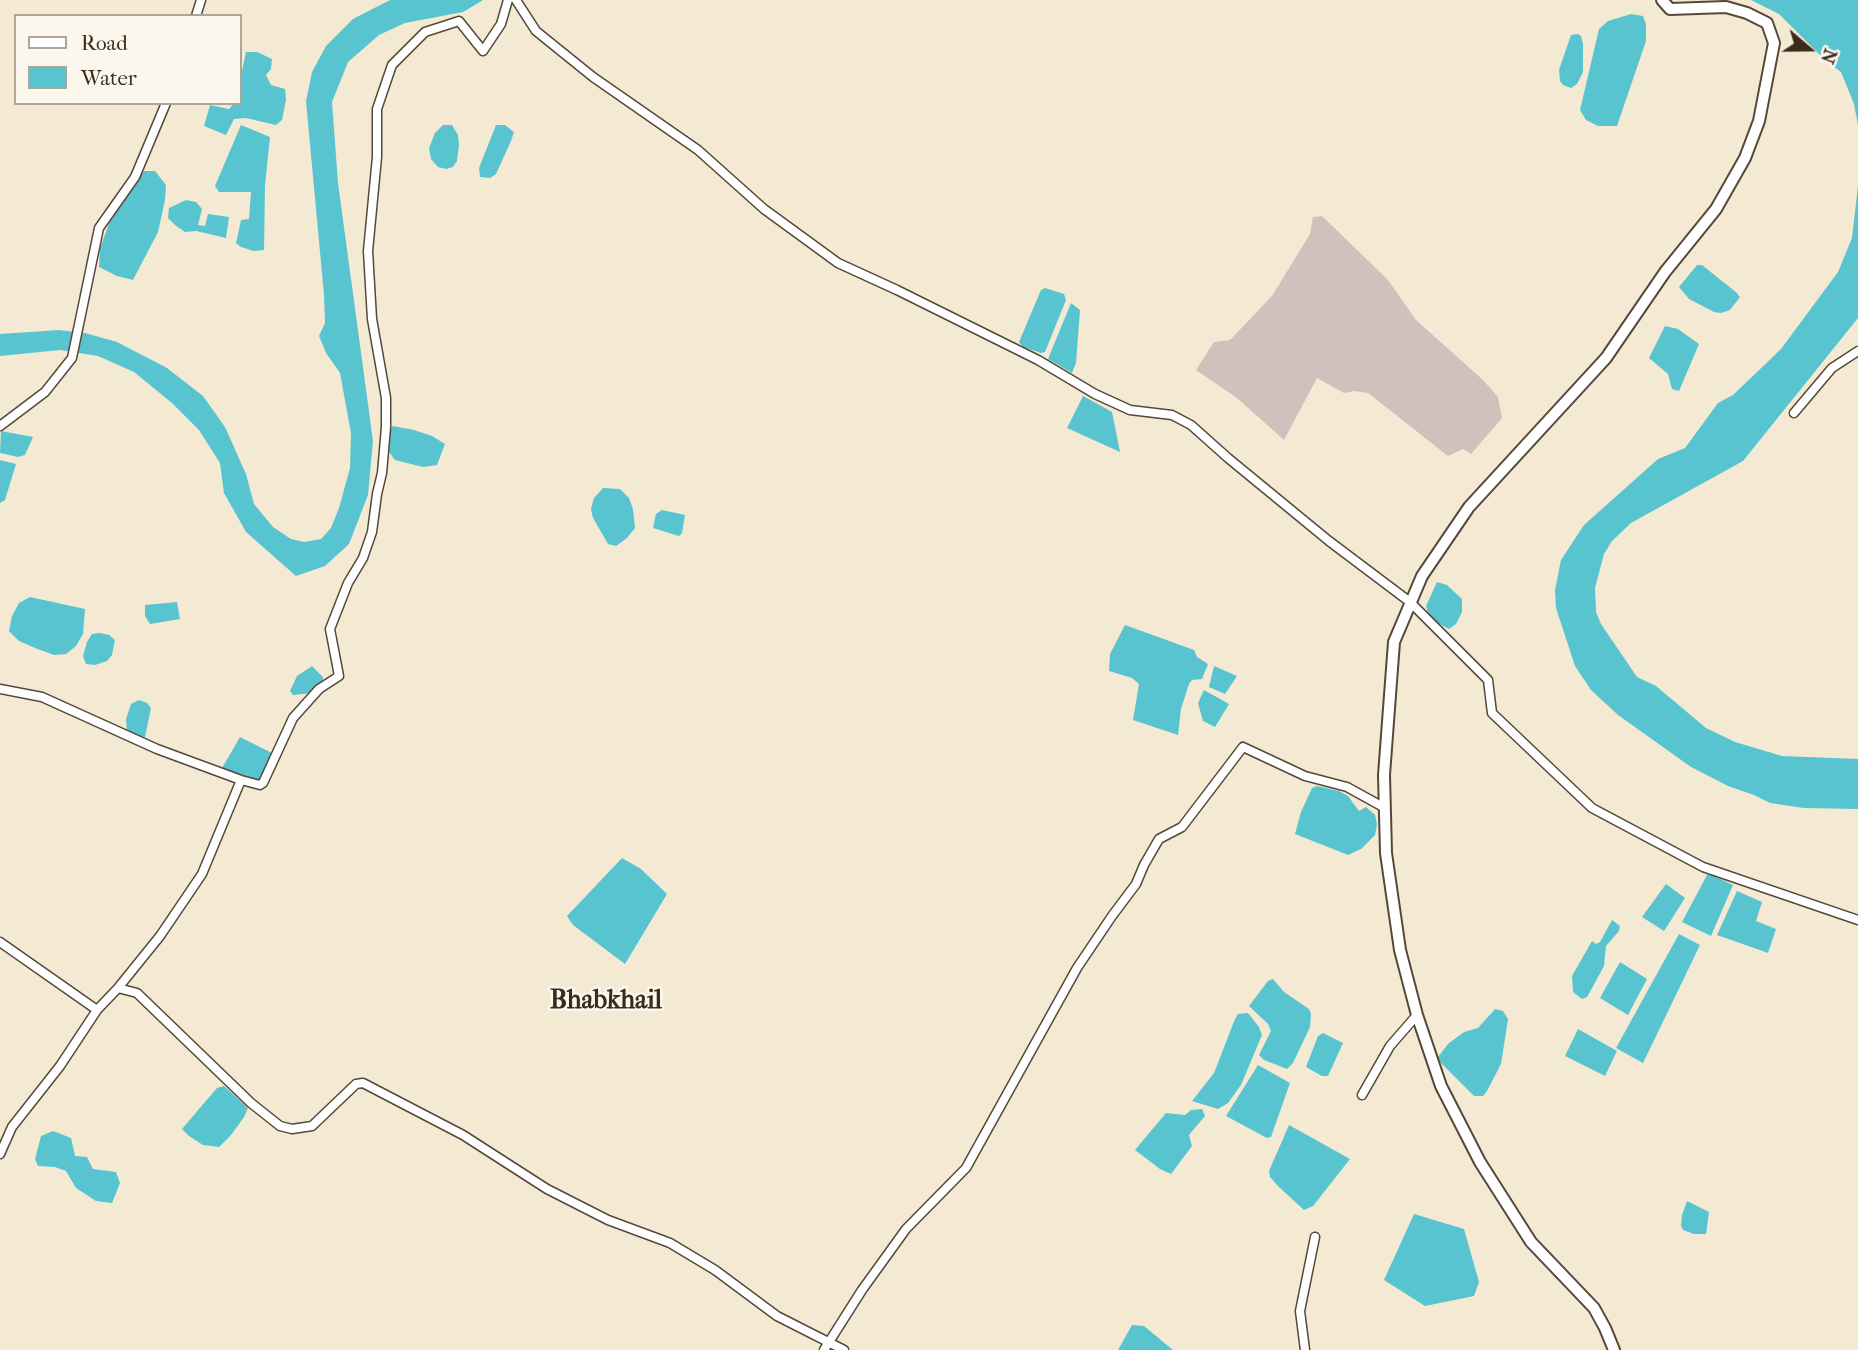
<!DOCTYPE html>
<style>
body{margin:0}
#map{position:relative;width:1858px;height:1350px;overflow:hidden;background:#f4ead3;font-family:"IM FELL French Canon",serif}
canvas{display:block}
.legend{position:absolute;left:14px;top:14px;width:228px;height:91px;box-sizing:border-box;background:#fbf7ec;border:2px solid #aea59a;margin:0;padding:9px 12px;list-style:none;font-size:21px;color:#3b2a1e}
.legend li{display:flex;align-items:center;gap:14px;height:35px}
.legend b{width:35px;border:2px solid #aea59a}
.north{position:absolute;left:1774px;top:14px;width:70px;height:70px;-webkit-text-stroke:5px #fbf7ec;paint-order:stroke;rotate:110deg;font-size:19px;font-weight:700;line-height:28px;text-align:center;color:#3b2a1e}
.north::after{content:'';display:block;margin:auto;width:24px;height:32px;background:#3b2a1e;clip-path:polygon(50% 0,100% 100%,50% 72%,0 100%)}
</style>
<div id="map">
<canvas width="1858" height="1350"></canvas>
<ul class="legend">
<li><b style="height:9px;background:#fff"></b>Road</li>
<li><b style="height:19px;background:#57c4cf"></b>Water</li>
</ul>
<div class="north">N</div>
</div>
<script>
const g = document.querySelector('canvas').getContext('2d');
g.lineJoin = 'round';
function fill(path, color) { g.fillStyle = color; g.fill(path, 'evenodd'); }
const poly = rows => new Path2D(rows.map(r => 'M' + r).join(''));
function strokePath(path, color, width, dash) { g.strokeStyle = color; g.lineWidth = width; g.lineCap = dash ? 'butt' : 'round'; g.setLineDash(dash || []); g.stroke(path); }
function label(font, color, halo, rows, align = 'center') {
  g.font = font + ' "IM FELL French Canon",serif'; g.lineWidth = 5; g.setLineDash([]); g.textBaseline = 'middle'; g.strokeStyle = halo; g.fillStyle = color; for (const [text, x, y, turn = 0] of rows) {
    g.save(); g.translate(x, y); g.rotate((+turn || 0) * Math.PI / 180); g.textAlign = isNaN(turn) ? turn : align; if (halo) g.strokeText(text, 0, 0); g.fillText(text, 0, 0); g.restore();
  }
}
fill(poly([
 [1322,216,1388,280,1416,320,1483,380,1498,397,1502,418,1471,454,1463,449,1448,456,1368,393,1354,391,1344,393,1317,378,1284,440,1237,398,1196,370,1214,342,1230,340,1272,296,1310,234,1313,217]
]), '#d1c0bc');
fill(poly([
 [390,0,483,0,463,12,405,23,379,35,348,62,332,102,338,183,373,441,368,495,349,544,325,566,296,576,246,532,224,493,220,463,199,430,172,403,134,372,98,356,60,350,0,356,0,334,59,330,85,333,117,342,167,368,203,396,225,427,246,474,254,504,273,527,291,539,304,542,321,539,331,528,339,508,350,468,351,433,340,373,326,353,319,336,325,323,324,295,306,101,312,72,326,46,353,19],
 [1751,0,1858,0,1858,125,1854,104,1841,72,1825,60,1779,14],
 [1631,14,1643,16,1646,24,1646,41,1617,126,1598,126,1586,120,1580,110,1599,29,1608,21],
 [1578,34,1581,36,1583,44,1583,72,1577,84,1571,88,1563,85,1560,81,1559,70,1571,35],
 [246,52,257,52,272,59,271,69,266,75,271,85,285,89,286,100,282,120,276,125,246,118,234,119,226,135,204,126,210,105,229,109,234,103,240,103,240,80],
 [241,125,270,137,265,186,264,250,254,251,241,247,236,243,241,220,249,219,251,192,219,192,215,186],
 [443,125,452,125,458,135,459,145,457,161,453,167,446,169,438,167,431,159,429,148,435,133],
 [496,125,505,125,514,132,511,141,496,174,490,178,480,177,479,168],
 [144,171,155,171,166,185,165,200,158,232,133,280,117,276,99,267,100,249,109,223,119,204],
 [1858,186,1858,318,1743,461,1631,523,1612,541,1604,554,1595,588,1596,612,1601,624,1637,677,1656,686,1706,728,1735,742,1782,756,1858,759,1858,809,1804,808,1770,803,1754,795,1728,786,1691,767,1618,715,1591,690,1575,666,1556,608,1555,590,1561,560,1584,525,1658,459,1685,448,1718,403,1733,395,1781,349,1838,272,1852,238],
 [186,200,196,202,202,209,198,225,205,226,208,214,229,217,226,238,196,231,185,232,175,225,168,218,169,208],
 [1697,265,1702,265,1737,293,1740,297,1730,310,1721,313,1714,312,1689,299,1679,287],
 [1045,288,1064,294,1066,300,1045,352,1041,353,1023,347,1019,342,1041,290],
 [1071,303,1080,310,1076,363,1072,373,1048,359],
 [1665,326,1678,329,1699,344,1679,391,1672,389,1668,374,1649,358],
 [1083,396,1112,412,1120,452,1067,428],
 [393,426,414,430,432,436,445,444,437,465,423,467,395,460,389,452,388,444,388,433],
 [1,431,33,437,25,455,18,457,0,453],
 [0,460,16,464,5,500,0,503],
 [603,488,620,489,629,498,633,509,635,528,627,538,616,546,608,544,593,518,591,509,594,498],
 [662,510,685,515,682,533,679,536,653,528,656,514],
 [1437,582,1447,585,1462,599,1462,612,1456,624,1449,629,1436,622,1428,612,1426,606],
 [30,597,85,609,83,634,76,646,66,654,54,655,35,648,19,641,9,631,12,616,19,603],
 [177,602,180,619,150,624,145,616,145,605],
 [1125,625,1194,650,1197,657,1208,664,1202,679,1192,680,1189,684,1181,709,1178,735,1133,720,1139,684,1132,678,1109,671,1110,654],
 [100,633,109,635,115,640,112,655,107,661,95,665,86,664,83,656,87,642,92,634],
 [312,666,323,677,323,683,312,693,293,695,290,691,297,676],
 [1214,666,1237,676,1225,694,1209,687],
 [1204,690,1229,704,1215,727,1203,721,1198,703],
 [139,700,147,703,151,708,145,737,127,733,126,719,131,704],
 [240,737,272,753,260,783,222,768],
 [1317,786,1339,791,1348,796,1359,811,1366,807,1375,815,1377,824,1375,835,1361,849,1348,855,1295,834,1301,812,1312,788],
 [622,858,641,869,667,894,625,964,573,925,567,916],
 [1708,873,1733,885,1711,936,1682,922],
 [1666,884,1685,898,1664,931,1642,917],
 [1737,891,1762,902,1756,921,1776,929,1768,953,1717,935],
 [1612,920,1620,926,1619,931,1606,946,1604,966,1591,990,1587,997,1582,999,1573,992,1572,976,1592,941,1596,944,1600,942],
 [1679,934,1700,945,1643,1063,1616,1048],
 [1620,962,1647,979,1628,1015,1600,998],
 [1273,979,1284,992,1309,1009,1311,1014,1310,1027,1293,1063,1287,1069,1264,1060,1259,1055,1271,1031,1268,1024,1249,1006,1268,981],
 [1495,1009,1503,1011,1508,1019,1501,1064,1487,1091,1483,1096,1474,1096,1441,1063,1438,1057,1448,1044,1464,1032,1478,1028],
 [1248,1013,1259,1027,1262,1035,1241,1085,1228,1103,1218,1109,1192,1101,1214,1073,1235,1019,1238,1014],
 [1578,1029,1617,1051,1605,1076,1565,1056],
 [1323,1033,1343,1043,1328,1076,1322,1076,1306,1067,1318,1036],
 [1258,1065,1290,1083,1271,1137,1267,1138,1226,1116],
 [224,1086,248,1108,244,1117,231,1135,219,1147,203,1145,189,1136,182,1129,217,1088],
 [1202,1109,1205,1116,1189,1135,1192,1146,1171,1174,1160,1169,1135,1150,1166,1113,1185,1115,1191,1110],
 [1289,1125,1350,1159,1313,1206,1304,1210,1279,1187,1270,1177,1269,1171],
 [53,1131,71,1138,75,1156,87,1157,93,1169,116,1172,120,1183,112,1203,96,1201,76,1188,66,1171,55,1167,38,1166,35,1159,41,1136],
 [1687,1201,1709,1212,1706,1234,1694,1234,1683,1230,1681,1226,1682,1215],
 [1414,1214,1464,1229,1479,1282,1474,1296,1425,1306,1384,1280],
 [1132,1325,1144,1326,1173,1350,1118,1350]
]), '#57c4cf');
const minor = poly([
 [516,0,536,31,593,77,698,150,764,209,838,263,897,290,1038,360,1095,394,1130,410,1172,415,1191,425,1228,458,1329,541,1410,602,1488,680,1492,713,1592,808,1703,867,1858,920],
 [196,16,201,0],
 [1794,413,1832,368,1858,351],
 [0,426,45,392,72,358,99,228,135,177,166,103],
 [0,689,42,697,157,749,241,780,202,874,160,936,118,988],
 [241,780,260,785,263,783,293,718,319,689,339,676,330,629,348,583,363,558,372,532,377,494,382,473,386,427,386,398,372,319,368,251,377,157,377,109,392,65,425,32,459,21,483,51,501,24,508,0],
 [0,942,97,1010,118,988,137,993,251,1103,280,1126,292,1129,312,1126,356,1084,363,1083,463,1135,547,1189,608,1220,670,1243,715,1270,777,1316,844,1350],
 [1362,1095,1390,1046,1417,1015],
 [0,1154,12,1127,60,1066,97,1010],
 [824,1350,862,1290,906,1229,966,1168,1077,968,1112,916,1136,884,1144,865,1159,839,1182,827,1243,747,1305,776,1347,787,1385,808],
 [1305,1350,1300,1311,1315,1237]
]);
const tertiary = poly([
 [1614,1350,1605,1328,1594,1308,1531,1242,1480,1162,1441,1086,1417,1015,1400,950,1386,853,1384,775,1394,642,1422,576,1469,507,1606,358,1665,272,1716,209,1745,158,1759,121,1774,43,1767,23,1747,13,1726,7,1670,9,1662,0]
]);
strokePath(minor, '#574739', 11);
strokePath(tertiary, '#574739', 14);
strokePath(minor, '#fff', 8);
strokePath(tertiary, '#fff', 10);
label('bold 26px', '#3b2a1e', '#fbf7ec', [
 ["Bhabkhail",606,1002]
]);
</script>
